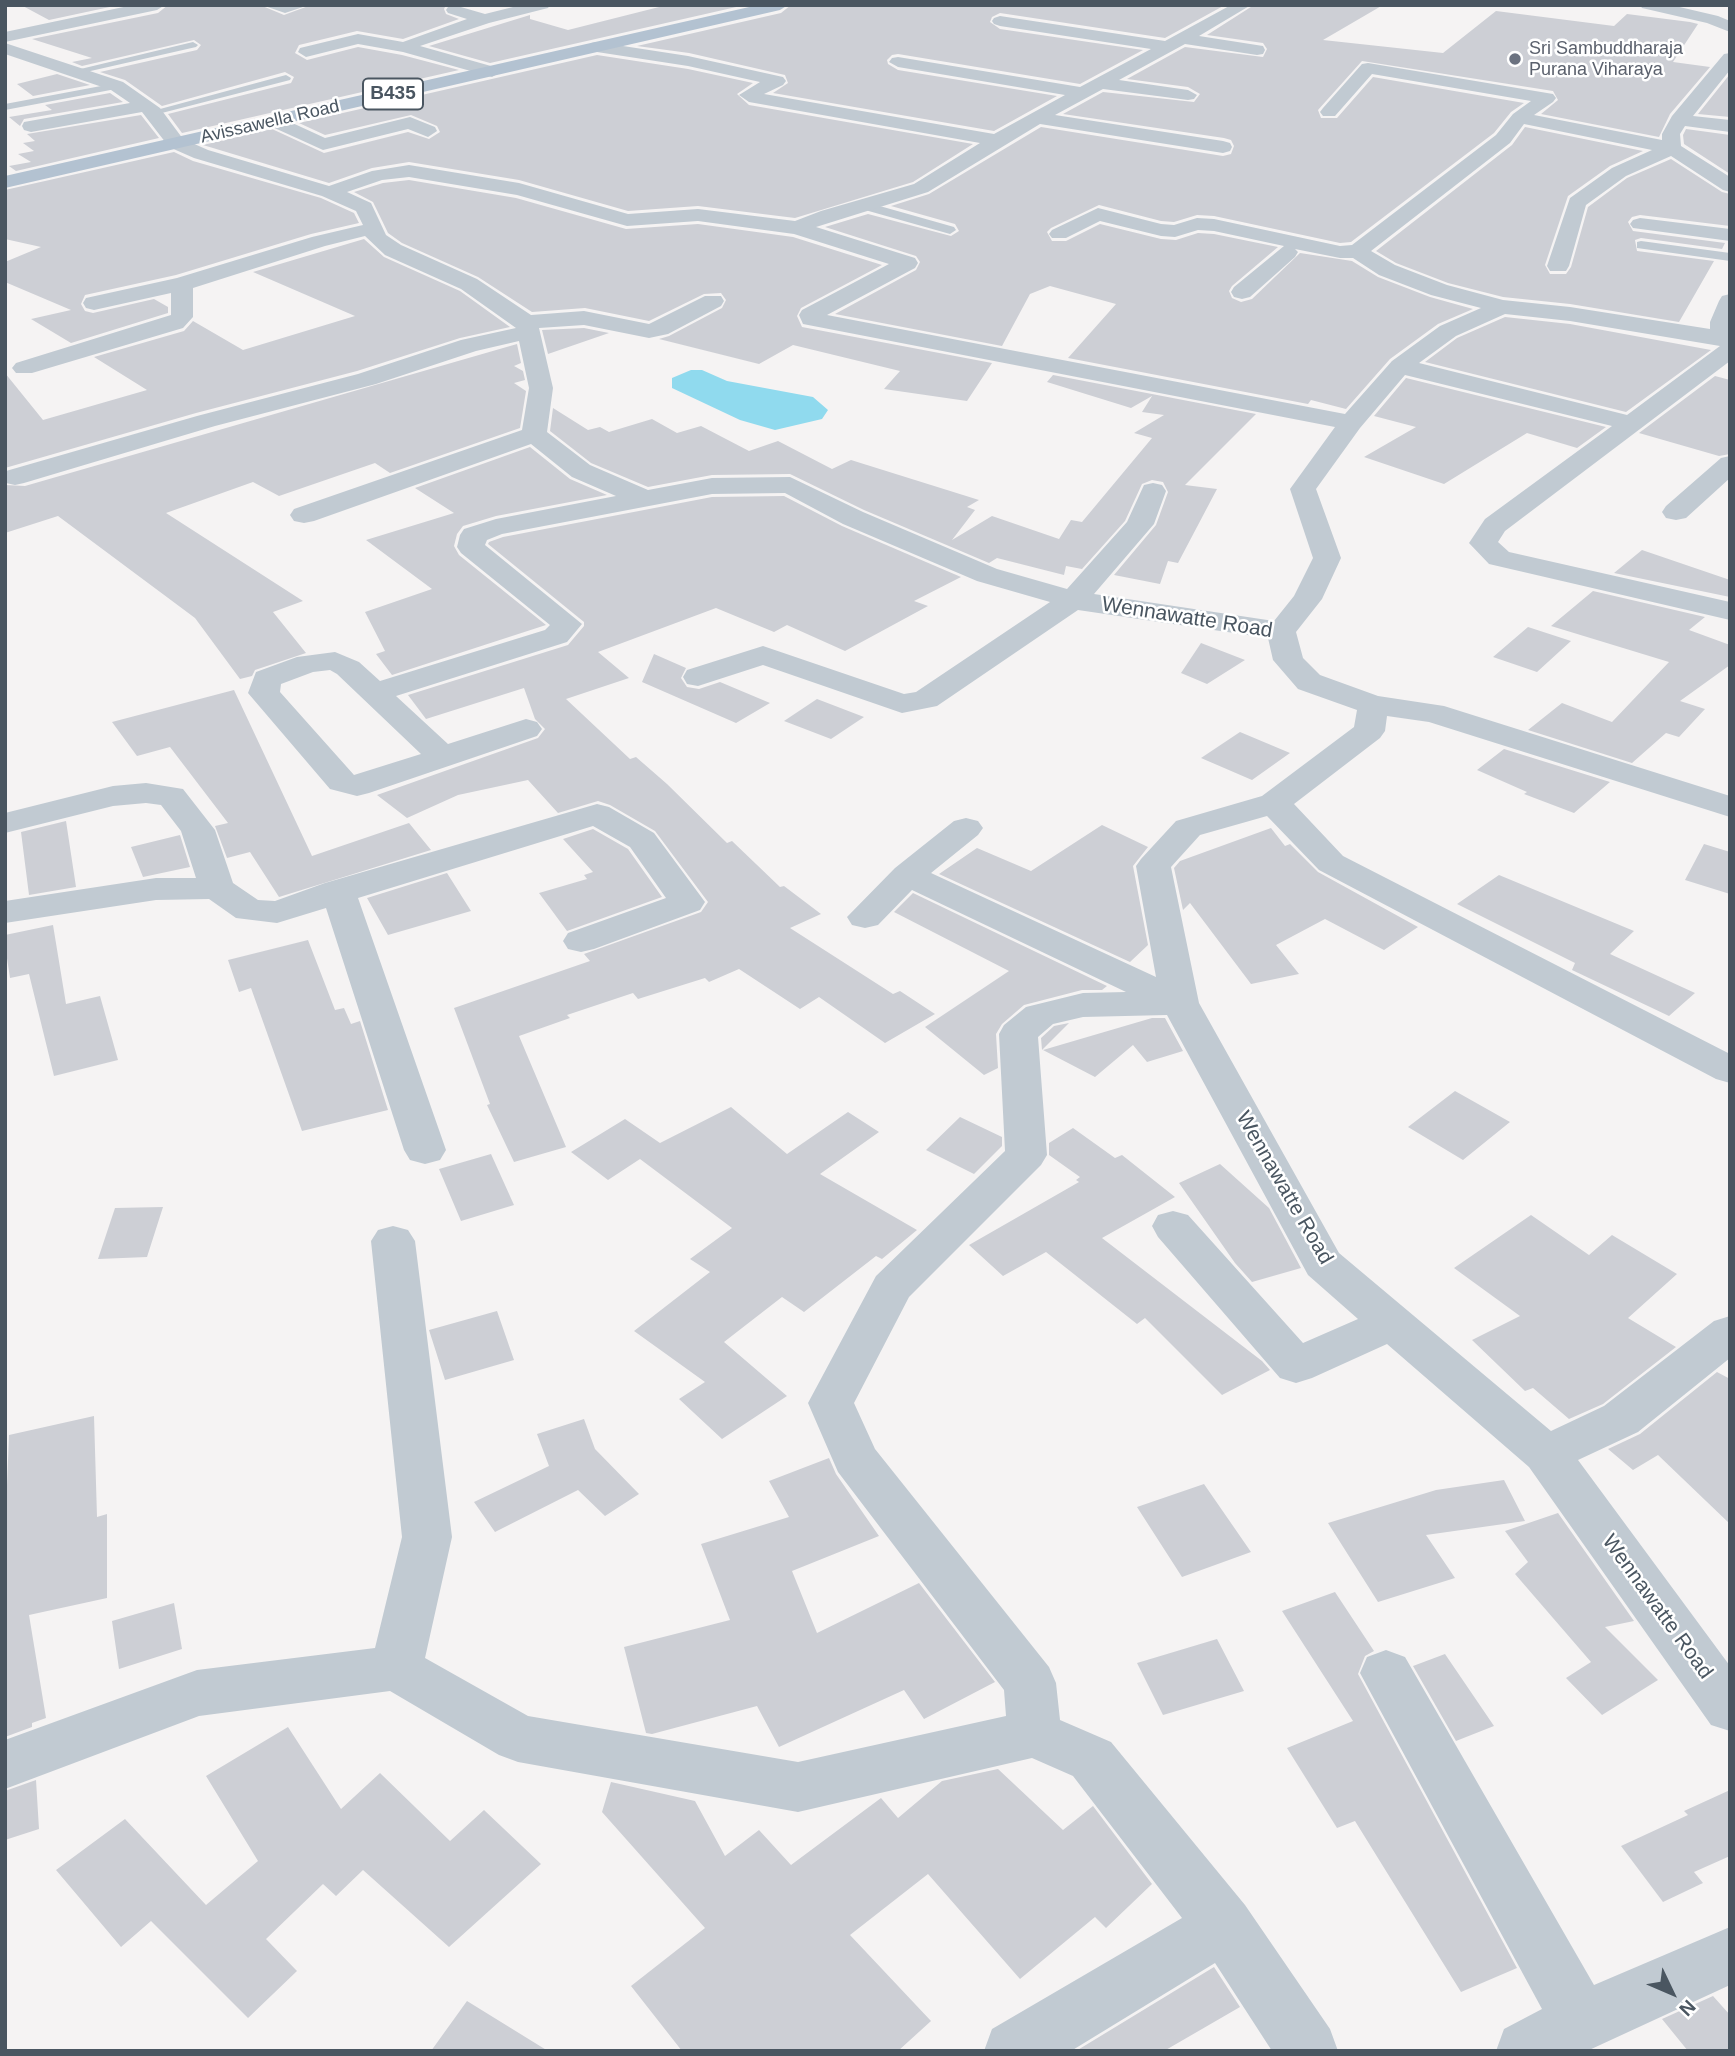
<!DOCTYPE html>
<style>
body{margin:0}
#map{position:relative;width:1735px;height:2056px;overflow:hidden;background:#f5f3f3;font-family:Arial,sans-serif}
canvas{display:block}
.frame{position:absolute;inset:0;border:7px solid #4a5661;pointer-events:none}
.north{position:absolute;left:1637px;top:1958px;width:70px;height:70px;-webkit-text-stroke:5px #fff;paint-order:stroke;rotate:134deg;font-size:19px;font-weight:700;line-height:28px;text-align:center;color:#4a5661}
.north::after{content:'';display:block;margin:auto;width:24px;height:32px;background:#4a5661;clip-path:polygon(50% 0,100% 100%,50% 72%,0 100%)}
</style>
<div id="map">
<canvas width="1735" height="2056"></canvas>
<div class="frame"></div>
<div class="north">N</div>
</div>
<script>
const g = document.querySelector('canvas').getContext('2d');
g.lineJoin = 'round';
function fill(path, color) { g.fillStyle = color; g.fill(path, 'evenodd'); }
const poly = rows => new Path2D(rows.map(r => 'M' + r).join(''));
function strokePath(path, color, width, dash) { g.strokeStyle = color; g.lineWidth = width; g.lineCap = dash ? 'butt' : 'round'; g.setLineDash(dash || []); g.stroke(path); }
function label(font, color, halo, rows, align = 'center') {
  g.font = font + ' Arial,sans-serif'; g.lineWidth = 5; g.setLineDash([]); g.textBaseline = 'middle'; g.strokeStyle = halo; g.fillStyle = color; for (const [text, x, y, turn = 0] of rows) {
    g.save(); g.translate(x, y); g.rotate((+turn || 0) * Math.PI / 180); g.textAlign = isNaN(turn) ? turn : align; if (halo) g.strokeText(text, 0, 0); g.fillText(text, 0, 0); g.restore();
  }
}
fill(poly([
 [691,370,702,370,727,381,813,397,828,410,822,419,775,430,740,420,672,388,672,378]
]), '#90daee');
fill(poly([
 [21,5,119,5,49,20],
 [168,5,260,5,284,15,311,5,446,5,444,9,446,14,459,19,403,39,357,31,299,45,295,53,307,60,358,47,402,55,459,70,182,133,168,114,291,83,294,77,285,72,162,106,125,80,100,72,197,50,201,45,194,40,82,66,72,62,92,58,32,39,158,13],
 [667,5,745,5,490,63,429,46,530,15,530,19,568,30],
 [791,5,1225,5,1165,38,1000,13,992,17,990,22,1000,29,1143,50,1080,84,898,54,892,55,887,60,888,64,898,70,1057,96,994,131,773,93,788,83,785,75,689,53,637,46,781,13],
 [1254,5,1383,5,1323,40,1443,53,1496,11,1614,26,1627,14,1690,22,1698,24,1673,62,1710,67,1670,114,1659,137,1541,114,1558,100,1553,91,1362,61,1318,110,1321,118,1337,118,1373,77,1524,103,1511,112,1494,133,1351,242,1340,243,1214,216,1197,215,1174,222,1161,221,1099,205,1051,228,1047,232,1052,241,1066,241,1100,224,1161,239,1176,240,1198,233,1214,234,1278,247,1232,286,1229,291,1232,298,1241,302,1252,299,1300,253,1352,261,1378,277,1430,297,1473,309,1438,324,1390,359,1346,409,1311,400,1308,404,1068,358,1116,304,1050,286,1030,294,1002,346,835,314,916,270,920,262,916,256,825,227,868,214,951,236,959,231,955,224,891,206,929,194,1041,127,1223,156,1231,154,1234,146,1231,140,1224,138,1063,114,1103,92,1194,102,1200,94,1188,87,1127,79,1185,47,1263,57,1267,49,1263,43,1207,35],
 [597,55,688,69,753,83,737,94,749,105,973,144,913,182,795,218,698,206,628,211,519,180,409,162,372,168,329,183,203,145,272,129,324,153,408,132,429,139,440,132,437,126,411,115,325,135,299,123],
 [57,74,90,85,33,96,17,84],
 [1730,74,1730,117,1698,114],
 [110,93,123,102,24,119,20,126,9,117,52,110,45,105],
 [141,115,159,138,16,171,9,166,31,162,18,154,34,151,23,143,35,141,27,134],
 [1525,127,1643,151,1610,166,1568,196,1545,265,1550,274,1566,274,1571,267,1588,207,1627,178,1671,159,1722,192,1730,194,1730,226,1640,215,1632,217,1628,222,1633,231,1725,243,1722,249,1641,238,1635,240,1637,251,1714,261,1679,322,1570,304,1503,297,1448,283,1396,263,1376,251,1512,145],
 [1686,129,1730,135,1730,174,1684,144,1683,135],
 [174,152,193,161,321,198,354,213,359,223,311,234,176,275,85,295,81,304,85,311,93,313,154,299,168,307,168,313,71,343,31,319,71,310,5,282,5,262,41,247,5,239,5,190],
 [409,180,516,198,626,229,698,224,793,237,882,265,801,308,797,316,802,327,992,363,967,401,884,389,900,371,793,345,759,364,659,339,669,336,722,308,726,300,721,293,704,294,649,321,585,308,532,312,478,277,402,243,388,233,373,202,354,192,383,183],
 [364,239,384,257,460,291,510,327,460,338,357,371,196,413,5,468,5,373,43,420,147,390,94,357,184,331,193,321,243,350,355,316,253,272],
 [1505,317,1570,324,1711,350,1626,412,1425,362,1457,338],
 [584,328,609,333,548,354,542,330],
 [517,344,521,363,514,366,523,371,525,380,514,383,526,391,520,428,390,473,375,463,279,496,253,482,166,513,303,601,273,612,306,653,255,670,252,676,240,679,195,618,58,516,5,533,5,485,25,486],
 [1053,375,1256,414,1185,485,1217,489,1178,563,1168,561,1160,584,1114,575,1156,525,1168,492,1163,482,1152,480,1142,484,1125,521,1082,569,1066,566,1064,575,997,558,989,563,864,510,790,474,712,475,648,487,591,463,550,431,553,408,588,430,600,427,609,432,652,419,677,433,701,426,749,451,778,441,832,469,851,460,979,500,967,507,975,510,952,540,992,516,1059,539,1071,520,1082,522,1152,438,1134,433,1164,415,1142,412,1152,396,1131,408,1047,382],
 [1715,376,1730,380,1730,454,1719,456,1639,433],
 [1406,378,1606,427,1577,448,1527,433,1444,484,1364,457,1416,427,1374,416],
 [530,447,570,479,607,495,496,516,463,526,457,534,454,546,459,555,546,625,392,675,376,654,385,651,365,612,432,589,366,540,454,513,415,488],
 [784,496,842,526,961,577,914,601,928,606,845,651,787,625,774,632,716,608,598,652,629,678,566,699,630,759,636,757,667,784,727,843,732,841,780,887,784,886,821,914,790,928,893,994,900,991,935,1014,885,1043,819,997,800,1009,739,969,709,982,705,978,638,999,633,993,567,1015,570,1018,519,1036,566,1147,514,1162,487,1105,490,1104,454,1008,590,961,584,954,701,912,708,902,655,831,610,805,598,801,558,813,528,780,458,795,407,818,377,795,538,738,545,729,535,719,524,688,426,719,408,695,568,645,584,626,584,622,488,544,489,542,503,537,712,497],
 [1642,550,1730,580,1730,597,1614,573],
 [1593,591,1705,617,1689,630,1730,645,1730,665,1680,701,1705,709,1679,737,1666,733,1632,763,1528,730,1562,703,1612,722,1669,662,1551,626],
 [1528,627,1571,641,1537,672,1493,657],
 [1201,643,1245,660,1207,684,1181,673],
 [654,654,686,668,681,678,687,687,699,689,720,682,770,703,736,723,642,682],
 [234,690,312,856,409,823,431,850,279,897,250,852,227,858,215,826,228,823,170,747,137,756,112,722],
 [817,699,864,717,831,739,784,721],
 [1240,732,1290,753,1252,780,1201,758],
 [1504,749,1610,782,1574,813,1524,794,1527,792,1477,770],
 [66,821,76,887,29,895,21,832],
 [1102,825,1148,847,1133,866,1148,945,1130,962,939,874,977,848,1031,871],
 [1271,828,1285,846,1290,844,1318,872,1418,927,1384,950,1325,919,1276,945,1299,974,1251,984,1190,903,1183,910,1174,868,1180,861],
 [593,829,628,849,662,897,567,931,539,893,587,879,584,875,593,872,563,839],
 [180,835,190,867,143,877,131,847],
 [1704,844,1730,852,1730,894,1685,880],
 [447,873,471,911,388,935,367,898],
 [1499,875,1634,931,1610,954,1695,993,1669,1016,1572,970,1575,963,1457,904],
 [913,893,1107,986,1102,990,1082,990,1024,1005,1002,1024,996,1034,998,1068,984,1075,925,1027,1009,971,894,912],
 [53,925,66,1004,100,996,118,1060,54,1076,29,974,10,978,5,945,5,935],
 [308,940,335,1010,344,1008,351,1024,360,1021,388,1110,302,1131,251,988,239,992,228,960],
 [1152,1018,1165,1018,1183,1051,1147,1062,1133,1045,1095,1077,1043,1050],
 [1069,1023,1042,1050,1041,1038,1054,1026],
 [1455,1091,1510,1122,1463,1160,1408,1127],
 [731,1107,787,1154,848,1112,879,1132,820,1174,917,1230,882,1259,876,1256,804,1312,782,1297,724,1342,787,1396,722,1439,679,1399,705,1382,634,1331,710,1272,690,1259,732,1228,640,1159,608,1180,571,1152,625,1119,660,1143],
 [960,1117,1002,1137,1002,1146,974,1174,926,1150],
 [1073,1128,1115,1158,1122,1155,1175,1197,1102,1238,1262,1361,1270,1370,1222,1395,1145,1318,1137,1324,1046,1252,1003,1276,969,1245,1079,1182,1076,1180,1080,1177,1049,1155,1049,1143],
 [491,1154,514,1205,461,1221,439,1169],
 [1220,1164,1269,1208,1301,1268,1252,1282,1235,1263,1179,1183],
 [163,1207,147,1257,98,1259,115,1208],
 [1531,1215,1589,1255,1612,1235,1677,1274,1628,1318,1676,1347,1603,1404,1569,1419,1533,1388,1525,1391,1472,1340,1520,1316,1454,1268],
 [497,1311,514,1360,445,1380,429,1330],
 [1717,1372,1730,1379,1730,1524,1658,1455,1633,1470,1608,1449,1640,1434],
 [94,1416,97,1517,107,1514,107,1598,29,1615,46,1718,32,1723,32,1727,5,1737,5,1536,9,1435],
 [584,1419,595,1449,639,1494,605,1516,578,1490,495,1532,474,1502,549,1466,537,1434],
 [829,1458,836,1474,879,1536,792,1571,817,1633,919,1583,995,1682,924,1719,904,1690,779,1747,757,1706,652,1734,646,1733,624,1647,730,1620,701,1544,789,1517,769,1481],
 [1504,1480,1525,1521,1426,1535,1455,1578,1378,1602,1328,1523,1436,1490],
 [1204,1484,1251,1552,1182,1577,1137,1507],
 [1558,1513,1634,1621,1605,1627,1658,1680,1602,1715,1566,1678,1591,1662,1515,1574,1528,1562,1505,1531],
 [1335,1592,1374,1651,1365,1656,1358,1674,1517,1968,1461,1992,1355,1821,1337,1828,1287,1748,1353,1721,1282,1611],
 [174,1603,182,1649,119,1669,112,1621],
 [1217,1639,1244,1691,1163,1715,1137,1663],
 [1445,1654,1494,1726,1456,1741,1413,1666],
 [288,1727,341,1809,380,1773,450,1841,484,1810,541,1864,449,1947,363,1870,336,1896,323,1884,266,1939,297,1971,248,2018,151,1921,121,1947,56,1870,125,1819,206,1905,258,1861,206,1776],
 [998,1769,1063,1830,1093,1806,1152,1884,1106,1928,1095,1917,1020,1979,928,1874,850,1935,931,2021,898,2051,682,2051,631,1986,705,1928,602,1812,611,1782,695,1801,725,1856,759,1830,791,1865,881,1798,898,1818,942,1781],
 [36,1780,39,1829,5,1840,5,1791],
 [1730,1790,1730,1856,1694,1872,1703,1883,1663,1902,1621,1846,1688,1815,1684,1811],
 [1214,1967,1240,2007,1164,2051,1076,2051],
 [1713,1996,1730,2015,1730,2051,1688,2051,1662,2019],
 [467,2001,548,2051,431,2051]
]), '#cdcfd5');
fill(poly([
 [262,5,285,7,309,5,285,13,262,5],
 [193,42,198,45,196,47,73,75,68,72,193,42],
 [286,75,291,78,290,80,154,115,149,112,286,75],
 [117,83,121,84,121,88,5,110,5,104,117,83],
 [862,201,954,227,956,230,950,234,858,208,858,202,862,201],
 [1641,241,1730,253,1730,261,1637,248,1637,242,1641,241]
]), '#c1cad2');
fill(poly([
 [133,5,165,5,157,10,5,42,5,32,133,5],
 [454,5,485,14,521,5,550,5,548,8,489,23,420,46,498,68,501,72,492,77,403,52,358,44,306,57,298,52,300,48,358,34,403,42,467,19,448,13,446,10,448,7,454,5],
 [1231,5,1251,5,1199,36,1263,46,1265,50,1263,54,1257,55,1185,44,1119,80,1188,90,1197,95,1194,99,1188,100,1103,89,1055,115,1223,141,1230,143,1232,147,1230,151,1223,153,1040,124,928,192,816,227,915,258,918,263,915,268,827,315,1345,414,1392,361,1440,326,1481,308,1431,295,1379,275,1353,258,1340,258,1295,249,1298,252,1295,257,1250,297,1242,299,1234,297,1231,292,1234,287,1284,246,1214,231,1198,230,1175,237,1161,236,1100,221,1066,238,1052,238,1049,234,1052,230,1098,208,1161,224,1174,225,1197,218,1214,219,1340,246,1352,245,1496,135,1513,114,1531,101,1372,74,1335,116,1323,116,1320,112,1323,108,1362,64,1368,63,1553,94,1556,98,1553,102,1534,115,1662,140,1662,134,1672,116,1724,54,1730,53,1730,70,1693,116,1730,120,1730,132,1685,126,1680,134,1681,146,1730,177,1730,192,1723,190,1671,156,1626,176,1586,205,1569,266,1566,271,1550,271,1547,266,1570,198,1612,168,1652,150,1524,124,1510,143,1371,251,1395,265,1447,285,1503,300,1570,307,1710,329,1710,322,1719,301,1722,296,1730,294,1730,361,1505,531,1498,542,1509,552,1730,602,1730,620,1489,564,1469,543,1485,519,1612,426,1405,375,1360,428,1316,489,1341,558,1322,599,1296,632,1303,658,1320,675,1378,696,1444,706,1730,796,1730,817,1429,722,1387,716,1385,731,1380,738,1294,804,1343,856,1730,1054,1730,1083,1716,1079,1319,870,1267,816,1200,835,1171,867,1199,1003,1339,1253,1551,1431,1604,1406,1714,1321,1730,1316,1730,1358,1638,1432,1578,1460,1730,1666,1730,1731,1711,1725,1529,1467,1387,1344,1312,1378,1296,1383,1280,1378,1158,1237,1152,1226,1158,1215,1173,1211,1188,1215,1303,1343,1358,1319,1308,1275,1167,1015,1083,1017,1053,1024,1038,1037,1047,1155,1041,1165,909,1297,854,1403,875,1449,1049,1667,1056,1683,1060,1720,1111,1742,1245,1905,1330,2029,1338,2051,1272,2051,1215,1963,1071,2051,984,2051,992,2029,1182,1918,1073,1776,1032,1758,798,1812,518,1762,499,1755,390,1691,199,1716,5,1789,5,1740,197,1670,375,1648,402,1537,371,1241,378,1230,393,1226,408,1230,415,1241,452,1537,425,1658,528,1716,798,1762,1006,1716,1004,1690,838,1472,808,1403,876,1276,1005,1151,999,1034,1004,1025,1026,1007,1083,993,1126,992,912,890,878,925,865,928,852,925,847,917,895,868,954,821,966,818,978,821,983,828,978,835,931,873,1156,977,1136,866,1141,859,1176,821,1262,796,1354,727,1357,710,1298,689,1273,660,1268,638,1078,610,937,706,902,713,763,665,698,686,687,684,683,677,687,670,763,646,904,694,916,692,1050,602,977,581,843,524,785,493,712,494,502,534,487,540,485,545,582,624,567,642,396,696,448,744,526,719,537,722,542,729,537,736,369,793,357,796,330,789,248,693,256,672,297,657,335,652,359,662,380,681,545,630,550,625,461,553,457,547,460,535,464,529,496,519,616,496,572,477,531,444,314,521,304,523,294,521,290,515,294,509,522,430,529,388,519,341,476,351,376,384,215,426,24,483,15,485,6,483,6,471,197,416,358,374,461,340,516,328,461,289,385,255,365,236,325,246,193,288,193,317,183,328,32,373,16,373,12,368,16,363,171,315,171,293,94,310,86,308,83,303,86,298,177,278,312,237,363,225,356,211,322,196,194,158,169,147,142,112,31,132,24,130,22,126,24,122,130,103,111,90,5,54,5,43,123,82,160,108,183,139,208,150,329,186,372,171,409,165,519,183,628,214,698,209,795,221,821,211,914,184,980,143,749,102,739,95,760,82,688,66,597,52,589,47,591,43,597,42,688,56,783,77,786,81,783,85,764,94,994,134,1065,95,898,67,889,62,892,58,898,57,1080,87,1151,49,1000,26,994,24,992,21,994,18,1000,16,1165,41,1231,5],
 [409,177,517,195,627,226,698,221,794,234,889,264,802,310,799,315,803,324,1335,427,1290,489,1313,558,1294,596,1274,621,1094,594,1154,524,1166,491,1162,485,1153,483,1144,485,1127,522,1067,589,997,569,863,512,790,477,712,478,648,490,590,465,547,432,553,388,539,328,584,325,649,338,668,334,721,306,724,301,721,296,705,296,649,324,584,311,531,315,477,279,401,245,386,235,371,203,347,192,382,180,409,177],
 [1505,314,1570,321,1720,346,1627,415,1419,363,1456,336,1505,314],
 [330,670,337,674,421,754,354,775,280,692,281,684,313,672,330,670],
 [1640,5,1671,5,1718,16,1730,21,1730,32,1707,23,1642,8,1640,5],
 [275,115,325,138,410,117,435,127,437,131,428,137,408,129,323,150,268,125,266,121,268,117,275,115],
 [1640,218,1730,229,1730,241,1633,228,1630,224,1633,220,1640,218],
 [1730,456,1730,478,1686,518,1676,520,1666,518,1662,512,1666,506,1721,458,1730,456],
 [146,783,183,789,215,830,233,883,258,900,275,901,325,883,597,804,609,807,654,833,705,902,700,910,594,949,581,952,568,949,563,941,568,933,666,898,630,847,593,826,358,898,446,1150,440,1160,425,1164,410,1160,404,1150,326,908,277,923,236,918,209,899,156,900,5,923,5,901,156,878,196,878,181,831,161,805,146,803,113,806,5,833,5,813,113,786,146,783],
 [1386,1650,1405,1657,1594,1985,1730,1927,1730,1985,1587,2051,1496,2051,1504,2029,1542,2009,1360,1673,1367,1657,1386,1650]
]), '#c1cad2');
fill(poly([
 [758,5,788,5,780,10,5,188,5,176,758,5]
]), '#b3c2d1');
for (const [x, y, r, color] of [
 [1515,59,7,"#6b7280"]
]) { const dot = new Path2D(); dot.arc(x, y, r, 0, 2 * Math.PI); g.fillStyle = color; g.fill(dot); strokePath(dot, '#fff', 2.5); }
label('18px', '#5b616d', '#fff', [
 ["Sri Sambuddharaja",1529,49],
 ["Purana Viharaya",1529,70]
], 'left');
label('18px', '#4a5661', '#fff', [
 ["Avissawella Road",270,122,-13]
]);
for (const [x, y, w] of [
 [393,94,60]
]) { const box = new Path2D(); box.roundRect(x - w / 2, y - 15.5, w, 31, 5); g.fillStyle = '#fff'; g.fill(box); strokePath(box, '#4a5661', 2); }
label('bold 19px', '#4a5661', null, [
 ["B435",393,94]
]);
label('21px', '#4a5661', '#fff', [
 ["Wennawatte Road",1187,618,9],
 ["Wennawatte Road",1284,1188,60],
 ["Wennawatte Road",1657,1607,54]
]);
</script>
